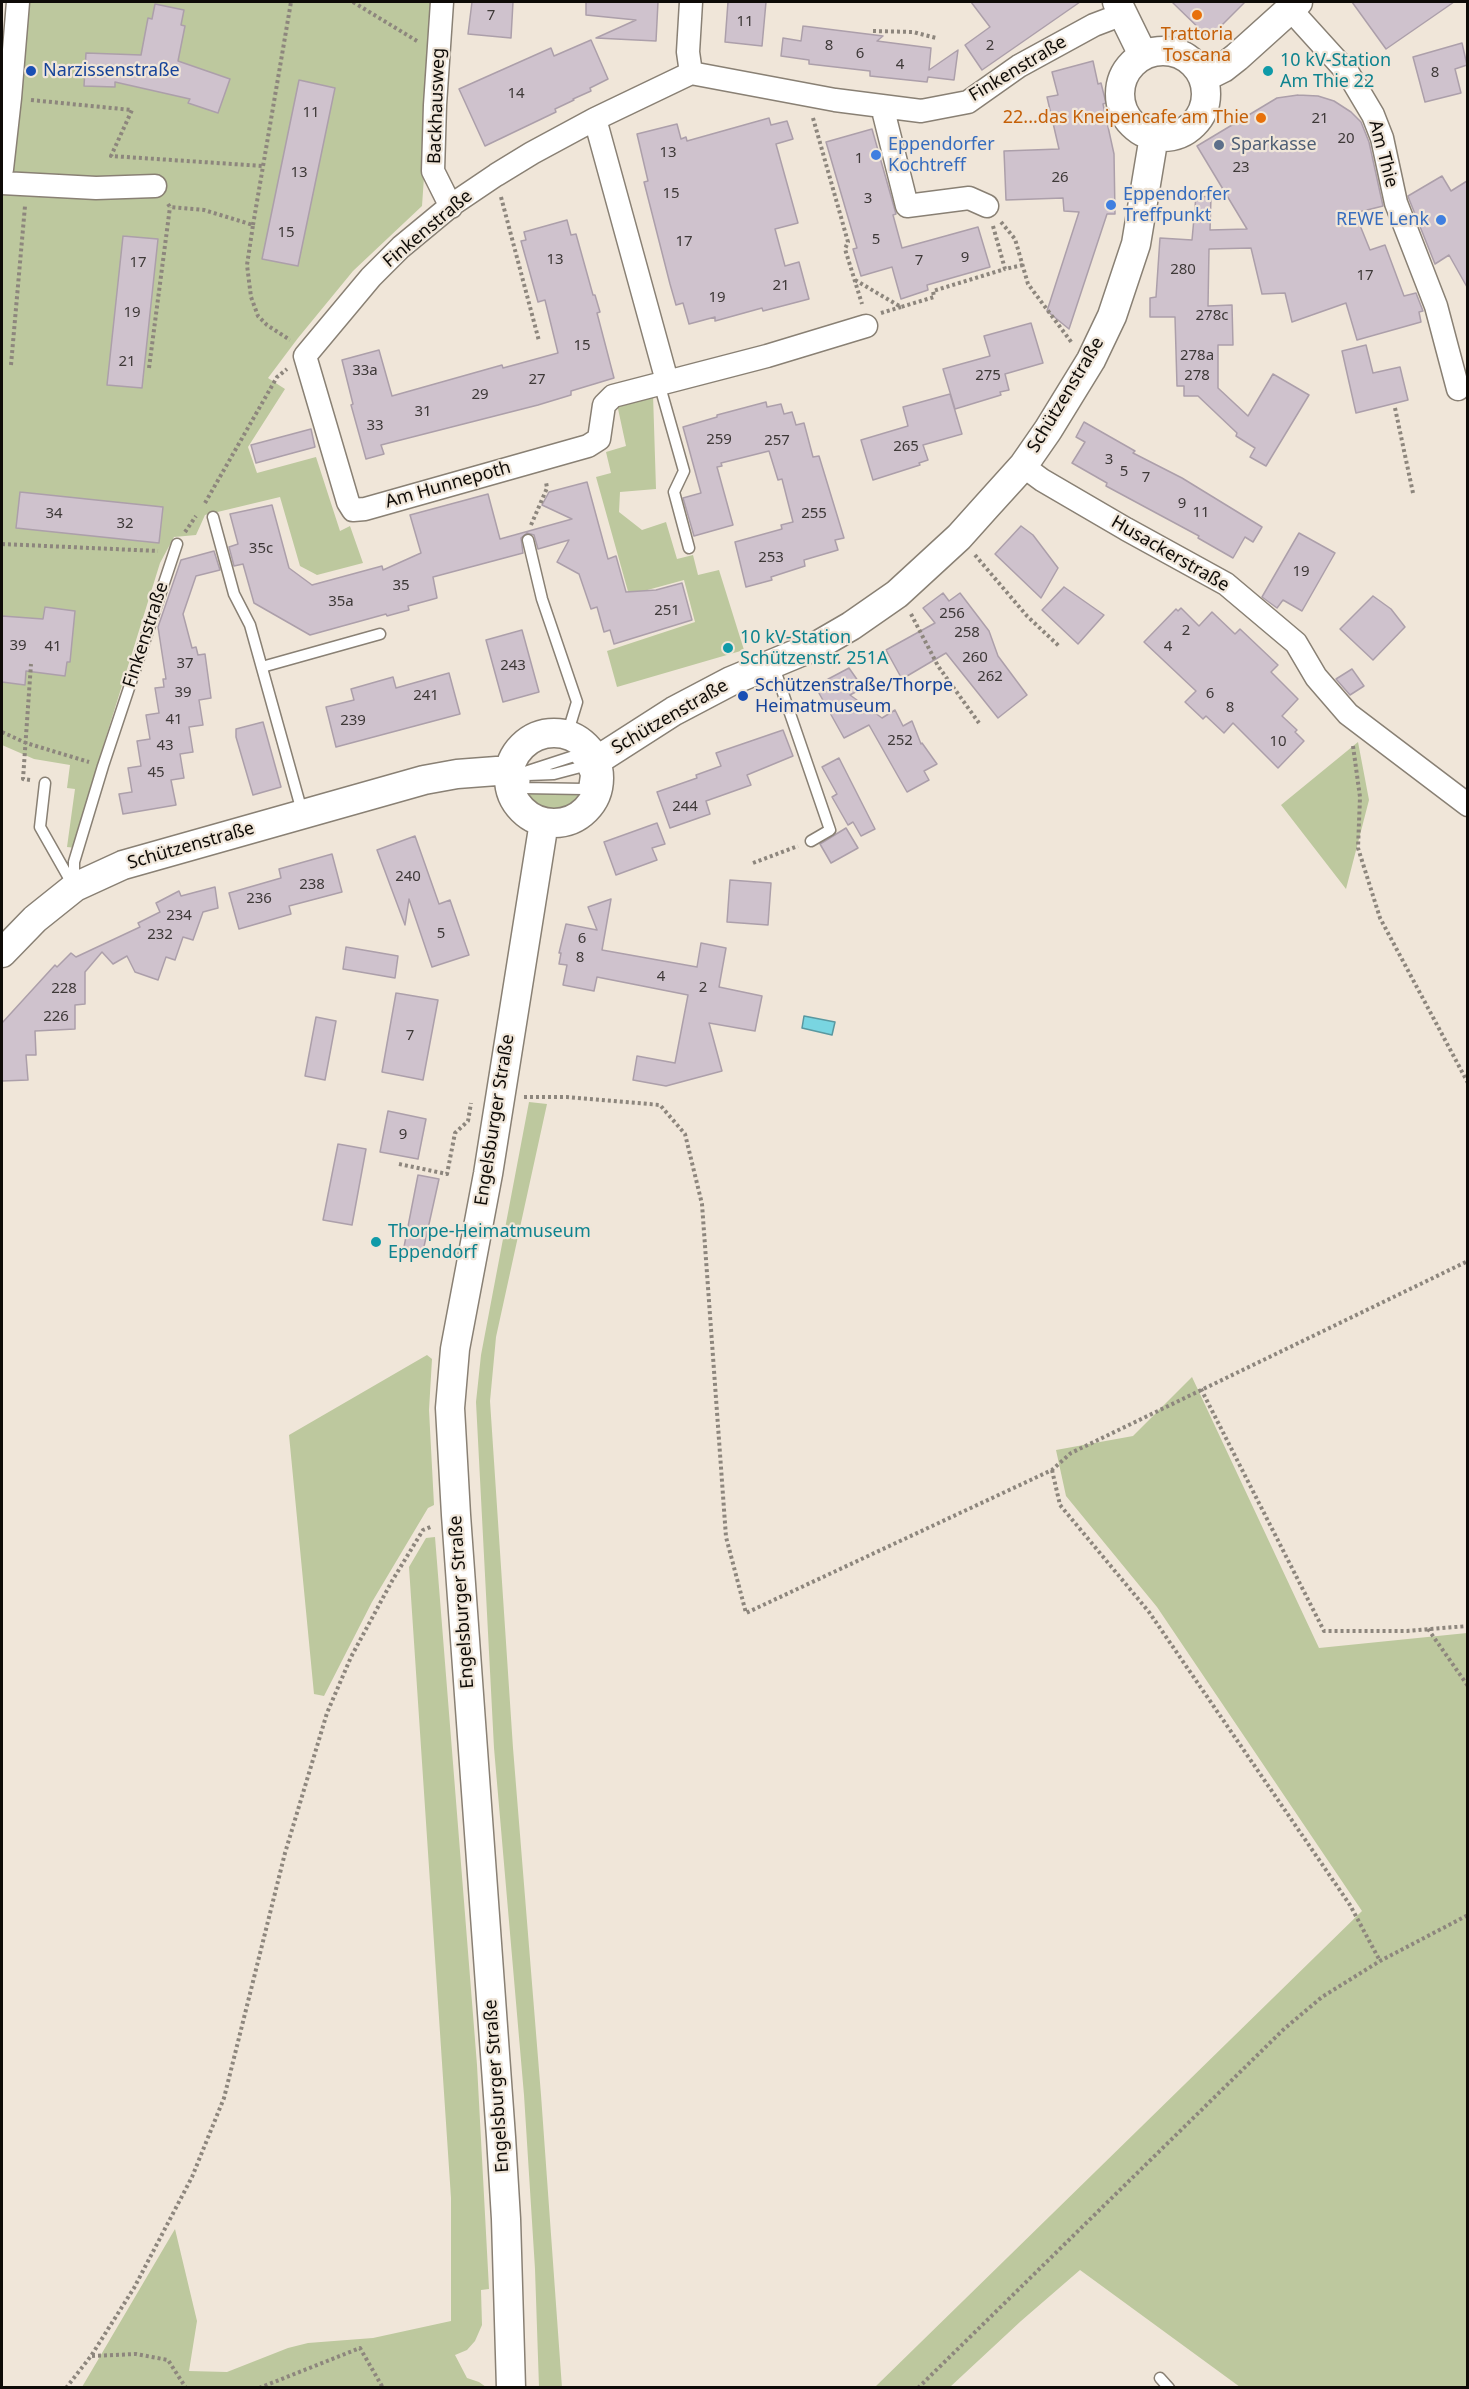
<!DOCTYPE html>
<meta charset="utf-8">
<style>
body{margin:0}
#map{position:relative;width:1469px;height:2389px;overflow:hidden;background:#f0e6d9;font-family:"Noto Sans",sans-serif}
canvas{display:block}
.frame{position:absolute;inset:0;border:3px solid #0e0b07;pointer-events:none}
</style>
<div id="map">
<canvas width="1469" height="2389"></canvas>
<div class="frame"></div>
</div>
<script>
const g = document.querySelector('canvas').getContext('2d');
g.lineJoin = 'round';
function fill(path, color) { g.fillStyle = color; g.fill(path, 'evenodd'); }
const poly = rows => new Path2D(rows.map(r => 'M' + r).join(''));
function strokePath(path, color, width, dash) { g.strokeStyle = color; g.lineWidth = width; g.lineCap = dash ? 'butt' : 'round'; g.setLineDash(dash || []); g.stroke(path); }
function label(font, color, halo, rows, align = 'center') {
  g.font = font + ' "Noto Sans",sans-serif'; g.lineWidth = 4.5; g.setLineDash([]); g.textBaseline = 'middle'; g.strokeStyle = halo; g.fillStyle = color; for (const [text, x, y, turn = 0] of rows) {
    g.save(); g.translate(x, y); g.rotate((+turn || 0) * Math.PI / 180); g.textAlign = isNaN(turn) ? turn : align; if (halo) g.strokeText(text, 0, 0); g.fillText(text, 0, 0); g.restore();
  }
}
fill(poly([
 [23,2,436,2,422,206,353,271,298,338,268,378,285,389,248,447,257,473,316,457,340,531,350,526,363,563,317,575,300,566,280,497,205,515,196,535,174,537,160,563,97,766,77,848,67,847,75,789,67,788,70,765,34,759,2,745,2,187],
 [653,394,656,489,620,492,619,512,642,530,666,522,677,559,693,555,698,575,719,570,744,650,617,687,607,651,695,622,684,580,629,595,596,477,611,473,606,452,626,446,617,404],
 [1358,742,1369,800,1346,889,1281,805],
 [524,788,584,789,571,806,559,810,547,810,536,805,527,796],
 [529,1102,547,1104,496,1337,490,1401,513,1748,541,2095,562,2388,539,2387,535,2269,524,2095,494,1748,476,1402,481,1355],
 [427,1355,432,1359,429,1410,434,1505,428,1508,372,1602,324,1696,314,1694,289,1435],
 [1192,1377,1319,1648,1467,1633,1467,2387,1240,2387,1080,2270,1021,2321,950,2387,875,2387,1362,1911,1157,1607,1066,1496,1056,1450,1133,1436],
 [435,1537,477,2065,489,2289,481,2290,482,2325,475,2341,467,2350,455,2355,467,2378,479,2382,486,2387,82,2387,175,2229,197,2321,189,2371,227,2372,288,2348,308,2343,373,2338,451,2321,451,2198,409,1567,426,1538]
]), '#bdc89e');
const water = poly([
 [804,1016,835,1022,832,1035,802,1028,804,1016]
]);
fill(water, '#79d5e1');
strokePath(water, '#5998a0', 1.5);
const building = poly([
 [472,2,513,2,511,38,468,34,472,2],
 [586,2,658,2,656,41,596,38,636,20,586,15,586,2],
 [728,2,766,2,762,46,725,42,728,2],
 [971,2,1080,2,982,70,965,45,990,27,971,2],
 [1172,2,1245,2,1209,38,1172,2],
 [1352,2,1454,2,1386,49,1352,2],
 [155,4,184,10,181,25,185,26,178,61,230,79,218,113,188,103,190,99,115,82,115,87,84,86,86,53,141,55,148,18,152,19,155,4],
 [803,26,883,36,877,41,931,48,929,70,958,50,954,80,928,77,927,82,870,76,870,71,809,64,809,60,781,56,783,38,801,41,803,26],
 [591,40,608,79,590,88,591,91,573,99,574,100,555,109,556,112,485,146,459,89,551,48,554,56,591,40],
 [1462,43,1467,65,1455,69,1461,93,1425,102,1413,57,1462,43],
 [1093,61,1098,84,1101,83,1106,103,1103,104,1114,154,1115,214,1107,214,1069,329,1047,311,1079,212,1064,211,1063,198,1006,200,1004,151,1059,149,1047,97,1058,95,1052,72,1093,61],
 [299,80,335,88,298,266,262,259,299,80],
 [1298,95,1318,96,1334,101,1351,112,1361,122,1369,142,1383,206,1355,213,1370,250,1385,245,1404,296,1416,293,1423,311,1419,312,1421,322,1357,340,1346,303,1292,322,1285,293,1262,294,1251,248,1209,249,1208,306,1232,305,1233,345,1218,345,1218,388,1248,416,1273,374,1309,395,1266,466,1250,457,1255,448,1236,436,1237,433,1198,396,1184,396,1184,386,1177,386,1175,317,1150,317,1150,298,1156,297,1160,238,1192,240,1196,196,1211,197,1210,230,1247,229,1197,146,1277,98,1298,95],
 [769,118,771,125,787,121,793,139,776,144,798,223,775,229,785,266,799,262,809,299,763,311,762,308,715,321,715,317,689,324,683,303,676,305,670,284,644,182,648,181,637,134,677,124,681,139,686,137,687,141,769,118],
 [872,129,896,214,893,215,902,248,978,227,990,267,927,285,928,290,901,299,892,267,861,276,853,249,857,248,826,142,872,129],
 [1442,176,1451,191,1467,181,1467,287,1449,255,1435,264,1409,199,1408,196,1442,176],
 [567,220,571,235,576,234,593,295,595,295,600,312,597,313,614,378,571,391,571,395,538,405,381,445,384,454,366,459,351,405,353,404,342,360,379,350,392,396,502,365,503,368,558,353,545,300,538,302,521,241,526,240,524,232,567,220],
 [123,236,158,239,142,388,107,385,123,236],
 [1031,323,1043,363,1005,374,1009,390,1000,392,1001,395,955,409,943,369,990,356,984,336,1031,323],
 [1366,345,1373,373,1400,367,1408,400,1356,413,1342,351,1366,345],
 [950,394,962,434,923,445,928,460,919,463,920,465,873,480,861,440,908,426,903,407,950,394],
 [766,402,767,407,781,404,784,414,792,412,796,425,804,423,813,457,819,456,844,538,835,540,838,550,804,560,805,566,771,577,772,580,746,587,735,542,782,529,781,525,793,522,782,479,778,480,769,451,721,463,722,466,717,467,733,525,694,536,683,498,701,493,683,427,717,417,717,415,766,402],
 [1084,422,1135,451,1133,453,1182,478,1262,527,1253,542,1245,537,1233,558,1198,538,1199,536,1106,486,1107,483,1072,463,1085,442,1076,437,1084,422],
 [311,429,315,447,256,463,251,445,311,429],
 [587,482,608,559,616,556,626,592,656,590,682,583,692,620,614,644,610,630,604,632,597,607,591,609,579,574,557,562,569,540,538,549,534,535,527,533,521,538,523,553,433,577,437,598,408,606,409,610,387,616,386,614,310,635,254,603,243,564,234,566,229,547,238,544,230,514,272,505,289,568,312,585,382,566,383,570,421,553,410,515,488,494,500,539,572,519,542,505,549,492,587,482],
 [20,492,163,507,159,543,16,528,20,492],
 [1021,526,1033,535,1058,568,1041,598,995,554,1021,526],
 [1299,533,1335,553,1302,611,1283,600,1277,608,1262,597,1299,533],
 [214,551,220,570,196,576,183,614,192,648,196,647,198,655,205,654,211,698,199,700,203,725,189,727,193,752,180,754,184,778,171,780,176,805,123,814,119,794,132,792,128,768,141,766,137,741,150,739,146,715,159,713,155,688,164,687,163,679,166,679,158,627,181,560,214,551],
 [1064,587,1104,615,1078,644,1042,610,1064,587],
 [943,593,949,601,960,593,989,631,998,656,1027,695,998,718,946,653,902,679,886,650,935,623,923,608,943,593],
 [1373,596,1391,609,1405,627,1373,660,1340,629,1373,596],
 [45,607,75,611,70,662,67,662,65,676,26,671,25,685,2,682,2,616,43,619,45,607],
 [1181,608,1199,626,1212,612,1235,634,1240,629,1278,665,1271,672,1298,699,1282,716,1297,730,1295,732,1304,741,1278,768,1233,723,1224,733,1206,716,1203,719,1185,702,1196,691,1144,642,1176,609,1178,611,1181,608],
 [522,630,539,692,503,702,486,640,522,630],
 [849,668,863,688,850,695,882,718,895,710,903,726,912,721,921,744,922,743,937,764,924,771,929,780,907,792,869,725,844,738,815,686,849,668],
 [1352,669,1364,686,1350,695,1336,679,1352,669],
 [449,673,460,714,336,747,326,707,354,700,351,689,393,677,396,688,449,673],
 [263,722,281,787,253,795,236,737,236,729,263,722],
 [783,730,793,756,747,775,751,785,706,801,710,814,670,828,657,792,697,778,696,775,721,766,716,753,783,730],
 [839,758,875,829,861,836,853,822,848,825,832,797,837,794,822,767,839,758],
 [657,823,665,844,652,848,657,860,616,875,604,842,657,823],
 [846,828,858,848,831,863,820,844,846,828],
 [415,836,439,904,450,900,469,955,432,967,409,899,405,925,377,850,415,836],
 [332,854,342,892,289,906,291,914,239,929,229,893,281,878,279,869,332,854],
 [730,880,771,883,768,925,727,922,730,880],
 [215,887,218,908,203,912,193,940,183,937,175,960,166,957,158,980,135,972,127,956,113,964,102,952,85,972,85,1004,75,1005,75,1029,35,1031,36,1055,26,1055,28,1080,2,1081,2,1023,55,965,57,967,71,953,76,957,140,927,138,923,160,912,156,903,179,891,181,896,215,887],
 [611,899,602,950,697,967,701,943,726,948,719,987,762,996,755,1031,709,1023,722,1071,666,1086,633,1080,637,1056,675,1063,688,995,597,977,594,991,563,985,567,965,559,964,561,953,559,953,566,924,597,930,588,907,611,899],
 [346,947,398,956,395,978,343,969,346,947],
 [396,993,438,1000,423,1080,382,1072,396,993],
 [316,1017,336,1021,325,1080,305,1076,316,1017],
 [388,1111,426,1119,418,1159,380,1152,388,1111],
 [338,1144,366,1149,352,1225,323,1220,338,1144],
 [418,1175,439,1179,423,1251,404,1247,418,1175]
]);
fill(building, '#cfc2cd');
strokePath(building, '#ac9faa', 1.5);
const service = poly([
 [659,383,684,471,674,492,689,548],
 [213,517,234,594,250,625,303,815],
 [528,540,542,599,577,702,567,735],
 [773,664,830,830,811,841],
 [262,667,380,634],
 [574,756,581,763,586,775,584,789,524,788,525,772,574,756],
 [527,775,554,774,588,765],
 [45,783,40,827,74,887],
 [74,884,74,862,103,766,177,544],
 [1160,2378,1169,2388]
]);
const minor = poly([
 [442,2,435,105,433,171,451,207],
 [1290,9,1348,73,1373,115,1382,138,1396,203,1436,306,1458,389],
 [691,73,688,52,691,2],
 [882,106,907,206,969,198,987,206],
 [595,119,667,381],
 [2,169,10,98,18,2],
 [2,183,96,188,155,186],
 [866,326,767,356,613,396,604,405,599,439,588,446,365,509,353,510,348,502,305,356,371,277,401,247,453,204,496,175,532,153,595,119,691,73,835,100,921,111,968,102,1019,66,1094,25,1123,14],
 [1023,466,1042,480,1126,529,1226,584,1296,643,1316,677,1348,714,1468,805]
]);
const tertiary = poly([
 [1117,2,1143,55],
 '1120 94a43 43 0 1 1 86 0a43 43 0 1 1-86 0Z',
 [1203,78,1223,68,1237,57,1298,2],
 '509 778a45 45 0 1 1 90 0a45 45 0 1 1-90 0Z',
 [596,761,674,711,731,681,820,644,851,626,897,594,959,537,985,508,1023,466,1048,430,1091,360,1112,316,1136,244,1154,136],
 [2,953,35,919,75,887,123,865,424,780,457,774,510,770],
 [511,2388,506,2219,501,2137,456,1515,450,1408,455,1349,488,1174,544,822]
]);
strokePath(service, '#898074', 13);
strokePath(minor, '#898074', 25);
strokePath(tertiary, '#898074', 31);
strokePath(poly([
 [353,2,417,41],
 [873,31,913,32,936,38],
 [31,100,132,110,111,156,263,166],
 [813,118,848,242,845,249,862,304],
 [501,197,539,341],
 [168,204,170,207,204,210,253,225,247,265,251,297,258,316,267,325,290,340],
 [1001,222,1015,239,1028,284,1072,343],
 [253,225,291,2],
 [993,226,1005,269,1023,265],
 [855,280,901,307,934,297,933,291,1005,269],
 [881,313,901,307],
 [11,365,25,206],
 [149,368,170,207],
 [1395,408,1413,493],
 [205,503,277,377,287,369],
 [531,525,547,488,546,482],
 [185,532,196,516],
 [2,544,158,551],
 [975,555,1027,616,1060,647],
 [911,614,938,666,979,723],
 [2,732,26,743,89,762],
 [1353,746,1360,797,1358,848,1380,918,1468,1083],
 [30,780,23,779,31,664],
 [753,863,798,846],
 [524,1097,567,1097,660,1105,685,1134,702,1204,726,1537,746,1613,1052,1470,1071,1453,1468,1261],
 [399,1164,447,1174,455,1133,468,1121,471,1103],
 [1201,1389,1324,1631,1407,1631,1468,1626],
 [1052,1470,1060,1505,1149,1612,1350,1905,1380,1961],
 [1428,1629,1468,1686],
 [92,2356,136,2354,168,2360,186,2388],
 [66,2388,91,2356,134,2288,192,2177,224,2098,285,1853,327,1713,351,1657,392,1581,423,1530,433,1526],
 [259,2388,360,2348,383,2388],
 [918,2388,1284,2029,1322,1997,1380,1961,1468,1915]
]), '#8d867d', 4, [3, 3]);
strokePath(service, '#fff', 10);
strokePath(minor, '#fff', 22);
strokePath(tertiary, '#fff', 28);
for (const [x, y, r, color] of [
 [1197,15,6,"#e8710a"],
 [31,71,6,"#1a4fb4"],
 [1268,71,6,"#0f9aa8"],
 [1261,118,6,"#e8710a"],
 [1219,145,6,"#5c6f8a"],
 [876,155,6,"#3f7fe0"],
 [1111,205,6,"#3f7fe0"],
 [1441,220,6,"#3f7fe0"],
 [728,648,6,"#0f9aa8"],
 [743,696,6,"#1a4fb4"],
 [376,1242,6,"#0f9aa8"]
]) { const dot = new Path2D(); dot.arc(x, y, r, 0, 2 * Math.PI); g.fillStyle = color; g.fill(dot); strokePath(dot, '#f0e6d9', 2); }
label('15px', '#3e3938', null, [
 ["7",491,16],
 ["11",745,22],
 ["8",829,46],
 ["2",990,46],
 ["6",860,54],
 ["4",900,65],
 ["8",1435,73],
 ["14",516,94],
 ["11",311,113],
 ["21",1320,119],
 ["20",1346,139],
 ["13",668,153],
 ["1",859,159],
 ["23",1241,168],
 ["13",299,173],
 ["26",1060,178],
 ["15",671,194],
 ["3",868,199],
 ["15",286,233],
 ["5",876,240],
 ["17",684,242],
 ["9",965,258],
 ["13",555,260],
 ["7",919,261],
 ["17",138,263],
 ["280",1183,270],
 ["17",1365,276],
 ["21",781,286],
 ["19",717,298],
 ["19",132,313],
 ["278c",1212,316],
 ["15",582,346],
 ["278a",1197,356],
 ["21",127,362],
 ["33a",365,371],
 ["275",988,376],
 ["278",1197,376],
 ["27",537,380],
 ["29",480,395],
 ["31",423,412],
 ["33",375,426],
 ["259",719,440],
 ["257",777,441],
 ["265",906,447],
 ["3",1109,460],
 ["5",1124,472],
 ["7",1146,478],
 ["9",1182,504],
 ["11",1201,513],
 ["34",54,514],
 ["255",814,514],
 ["32",125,524],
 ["35c",261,549],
 ["253",771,558],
 ["19",1301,572],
 ["35",401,586],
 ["35a",341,602],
 ["251",667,611],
 ["256",952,614],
 ["2",1186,631],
 ["258",967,633],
 ["39",18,646],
 ["41",53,647],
 ["4",1168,647],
 ["260",975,658],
 ["37",185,664],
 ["243",513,666],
 ["262",990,677],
 ["39",183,693],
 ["6",1210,694],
 ["241",426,696],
 ["8",1230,708],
 ["41",174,720],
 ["239",353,721],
 ["252",900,741],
 ["10",1278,742],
 ["43",165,746],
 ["45",156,773],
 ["244",685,807],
 ["240",408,877],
 ["238",312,885],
 ["236",259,899],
 ["234",179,916],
 ["5",441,934],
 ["232",160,935],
 ["6",582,939],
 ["8",580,958],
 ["4",661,977],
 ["2",703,988],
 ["228",64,989],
 ["226",56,1017],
 ["7",410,1036],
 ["9",403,1135]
]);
label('18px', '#c56008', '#f0e6d9', [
 ["Trattoria",1197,35],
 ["Toscana",1197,56],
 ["22...das Kneipencafe am Thie",1249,118,"right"]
]);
label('18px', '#0d838f', '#f0e6d9', [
 ["10 kV-Station",1280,61],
 ["Am Thie 22",1280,82],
 ["10 kV-Station",740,638],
 ["Schützenstr. 251A",740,659],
 ["Thorpe-Heimatmuseum",388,1232],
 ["Eppendorf",388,1253]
], 'left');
label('18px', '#0e0b07', '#f0e6d9', [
 ["Finkenstraße",1018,69,-31],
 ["Backhausweg",437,106,-88],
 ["Am Thie",1383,154,75],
 ["Finkenstraße",428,229,-40],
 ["Schützenstraße",1066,395,-59],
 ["Am Hunnepoth",448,485,-16],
 ["Husackerstraße",1170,554,30],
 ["Finkenstraße",146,635,-72],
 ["Schützenstraße",670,717,-30],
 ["Schützenstraße",191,846,-16],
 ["Engelsburger Straße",495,1120,-81],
 ["Engelsburger Straße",462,1602,-94],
 ["Engelsburger Straße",497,2086,-94]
]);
label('18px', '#164399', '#f0e6d9', [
 ["Narzissenstraße",43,71],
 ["Schützenstraße/Thorpe",755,686],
 ["Heimatmuseum",755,707]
], 'left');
label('18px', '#366cbe', '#f0e6d9', [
 ["Eppendorfer",888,145],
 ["Kochtreff",888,166],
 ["Eppendorfer",1123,195],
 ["Treffpunkt",1123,216],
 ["REWE Lenk",1429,220,"right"]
], 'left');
label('18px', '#4e5e75', '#f0e6d9', [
 ["Sparkasse",1231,145]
], 'left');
</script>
